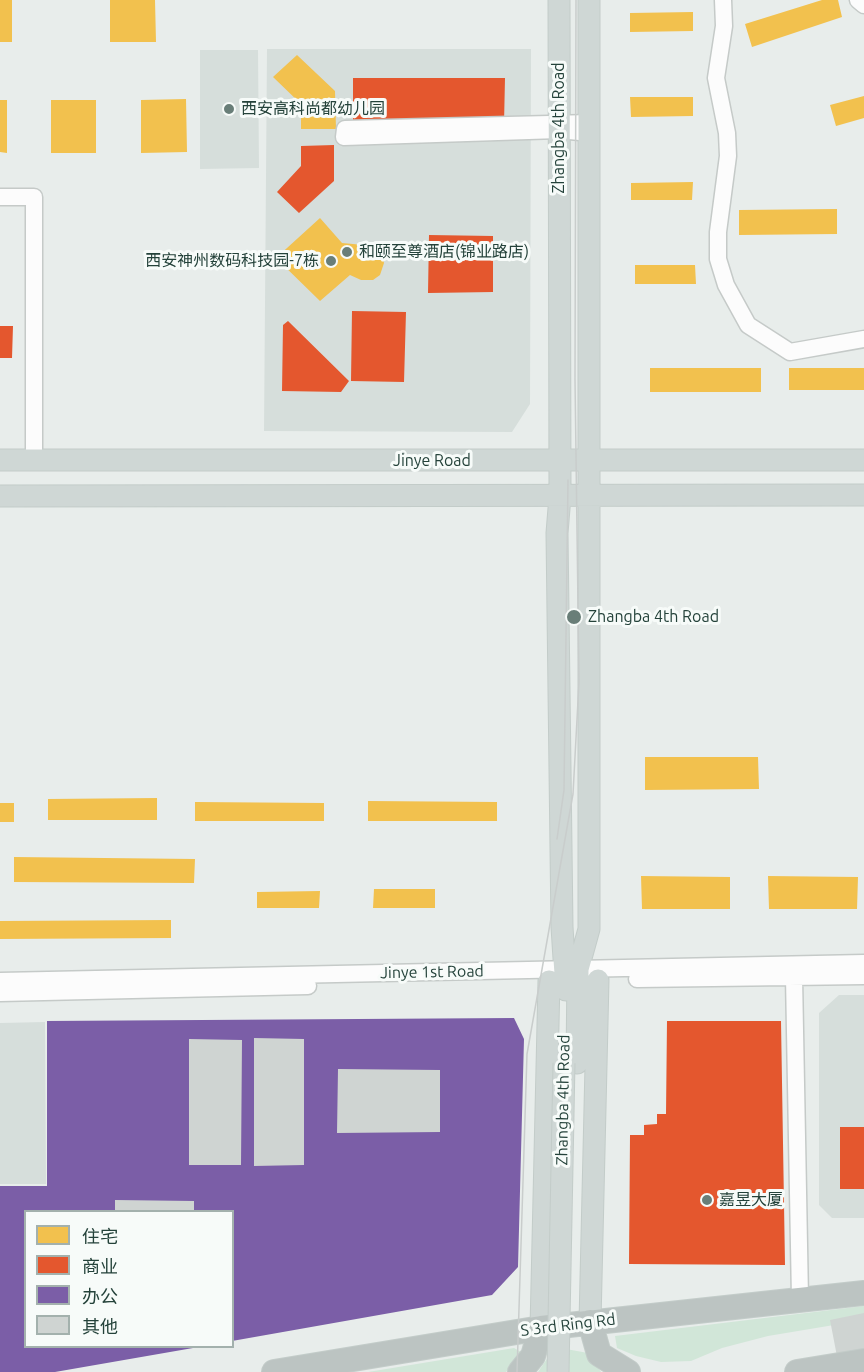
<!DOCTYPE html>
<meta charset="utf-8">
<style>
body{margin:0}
#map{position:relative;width:864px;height:1372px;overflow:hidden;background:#e8edeb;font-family:Ubuntu,"Noto Sans SC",sans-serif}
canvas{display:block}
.legend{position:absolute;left:24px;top:1210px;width:210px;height:138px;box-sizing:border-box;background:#f7fbf9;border:2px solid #a3b1ad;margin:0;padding:8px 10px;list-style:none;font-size:18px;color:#24423a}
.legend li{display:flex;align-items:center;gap:12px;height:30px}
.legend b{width:30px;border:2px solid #a3b1ad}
</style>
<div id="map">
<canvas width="864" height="1372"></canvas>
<ul class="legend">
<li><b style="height:16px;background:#f2c14e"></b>住宅</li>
<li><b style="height:16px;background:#e4572e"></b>商业</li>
<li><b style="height:16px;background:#7b5ea7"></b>办公</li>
<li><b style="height:16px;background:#cfd4d2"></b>其他</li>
</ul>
</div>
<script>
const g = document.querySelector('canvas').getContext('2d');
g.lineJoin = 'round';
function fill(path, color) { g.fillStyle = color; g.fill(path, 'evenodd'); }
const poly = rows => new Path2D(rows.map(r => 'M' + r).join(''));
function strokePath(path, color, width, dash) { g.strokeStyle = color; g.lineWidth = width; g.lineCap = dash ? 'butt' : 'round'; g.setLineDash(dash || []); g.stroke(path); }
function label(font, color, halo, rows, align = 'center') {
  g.font = font + ' Ubuntu,"Noto Sans SC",sans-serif'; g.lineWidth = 6; g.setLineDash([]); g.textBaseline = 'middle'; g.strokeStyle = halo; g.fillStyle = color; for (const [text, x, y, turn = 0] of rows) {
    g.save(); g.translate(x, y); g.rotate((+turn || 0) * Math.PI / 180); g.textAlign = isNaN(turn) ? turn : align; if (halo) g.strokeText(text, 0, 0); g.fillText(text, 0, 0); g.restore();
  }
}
fill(poly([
 [267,49,531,49,530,404,512,432,264,431],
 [200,50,258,50,259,168,200,169],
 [839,995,864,995,864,1218,832,1218,819,1205,819,1013],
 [45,1022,46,1184,0,1184,0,1023]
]), '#d6dedb');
fill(poly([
 [864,1306,864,1320,768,1336,722,1348,691,1361,661,1362,636,1356,617,1348,615,1336],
 [555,1347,588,1353,601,1372,538,1372],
 [514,1348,523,1353,506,1372,368,1372]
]), '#d1e6d8');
fill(poly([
 [0,0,12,0,12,42,0,42],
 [110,0,155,0,156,42,110,42],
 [822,0,838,0,842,17,752,47,745,24],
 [693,12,693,31,630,32,630,13],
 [297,55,335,91,336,129,301,129,301,104,273,77],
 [864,96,864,118,836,126,830,105],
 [630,97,693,97,693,116,631,117],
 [186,99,187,152,141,153,141,100],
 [0,100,7,100,7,153,0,152],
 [51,100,96,100,96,153,51,153],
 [693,182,692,200,631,200,631,183],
 [837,209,837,234,739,235,739,210],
 [320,218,342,243,375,246,381,252,384,263,380,275,373,280,361,280,350,275,320,301,276,258],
 [635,265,695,265,696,284,635,284],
 [650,368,761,368,761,392,650,392],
 [789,368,864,368,864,390,789,390],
 [645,757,758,757,759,789,645,790],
 [157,798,157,820,48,820,48,799],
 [368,801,497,802,497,821,368,821],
 [195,802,324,803,324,821,195,821],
 [0,803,14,803,14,822,0,822],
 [14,857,195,859,194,883,14,882],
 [641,876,730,877,730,909,642,909],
 [768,876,858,877,857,909,769,909],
 [374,889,435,889,435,908,373,908],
 [320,891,319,908,257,908,257,892],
 [171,920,171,938,0,939,0,921]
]), '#f2c14e');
fill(poly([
 [353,78,505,78,504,124,353,124],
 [334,145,334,181,299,213,277,192,301,166,301,146],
 [429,235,493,236,493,292,428,293],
 [352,311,406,312,404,382,351,381],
 [288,321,349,381,341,392,282,391,283,325],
 [0,326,13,326,12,358,0,358],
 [667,1021,781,1021,785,1265,629,1264,630,1135,644,1135,644,1125,657,1124,657,1114,666,1114],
 [840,1127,864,1127,864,1189,840,1189]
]), '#e4572e');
fill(poly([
 [514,1018,524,1039,518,1267,492,1295,232,1341,232,1212,26,1212,26,1346,193,1348,55,1372,0,1372,0,1186,47,1186,47,1021]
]), '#7b5ea7');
fill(poly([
 [254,1038,304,1039,304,1165,254,1166],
 [189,1039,242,1040,241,1165,189,1165],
 [338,1069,440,1070,440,1132,337,1133],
 [115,1200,194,1201,194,1212,115,1212],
 [864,1313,864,1372,840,1372,830,1320]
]), '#cfd4d2');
const minor = poly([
 [723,0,724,26,716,78,727,133,728,156,718,232,718,259,726,285,748,325,790,352,864,339],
 [858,0,864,5],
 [590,123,345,129,344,137,559,130,590,133],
 [0,197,34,197,34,460],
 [794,977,800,1299],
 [637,979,864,976],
 [0,981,864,963],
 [0,993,308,986]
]);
const major = poly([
 [559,0,560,496,557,533,562,927,566,990],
 [0,460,864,460],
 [0,496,864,495],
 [577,1063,578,969,589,929,589,0],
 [590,1322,598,980],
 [541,1328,549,981]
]);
const highway = poly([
 [590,1322,599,1354,628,1372],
 [274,1372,541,1328,864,1293],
 [520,1372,533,1356,541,1328],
 [797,1372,864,1361]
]);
strokePath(minor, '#c5cac8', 19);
strokePath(major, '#c3ccc9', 23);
strokePath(highway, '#c3ccc9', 26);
strokePath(minor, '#fcfcfc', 16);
strokePath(major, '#cfd7d5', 21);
strokePath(highway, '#bcc4c2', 24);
strokePath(poly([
 [557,839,564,790,568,480],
 [517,1372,527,1054,573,794,579,682,575,379,576,0]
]), '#c9cdcc', 1.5);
const majorBridge = poly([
 [558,1372,564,1063]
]);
strokePath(majorBridge, '#c3ccc9', 23, []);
strokePath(majorBridge, '#cfd7d5', 21);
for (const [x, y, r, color] of [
 [229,109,6,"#697e78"],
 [347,252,6,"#697e78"],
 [331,261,6,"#697e78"],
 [574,617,8,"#697e78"],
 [707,1200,6,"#697e78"]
]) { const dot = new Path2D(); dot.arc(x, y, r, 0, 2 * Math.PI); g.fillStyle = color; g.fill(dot); strokePath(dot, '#f7fbf9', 2); }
label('16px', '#24423a', '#f7fbf9', [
 ["西安高科尚都幼儿园",241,109],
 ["和颐至尊酒店(锦业路店)",359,252],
 ["西安神州数码科技园-7栋",319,261,"right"],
 ["Zhangba 4th Road",588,617],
 ["嘉昱大厦",719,1200]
], 'left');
label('16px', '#24423a', '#f7fbf9', [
 ["Zhangba 4th Road",559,128,-90],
 ["Jinye Road",432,461],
 ["Jinye 1st Road",432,972,-1],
 ["Zhangba 4th Road",563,1100,-89],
 ["S 3rd Ring Rd",568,1325,-7]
]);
</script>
